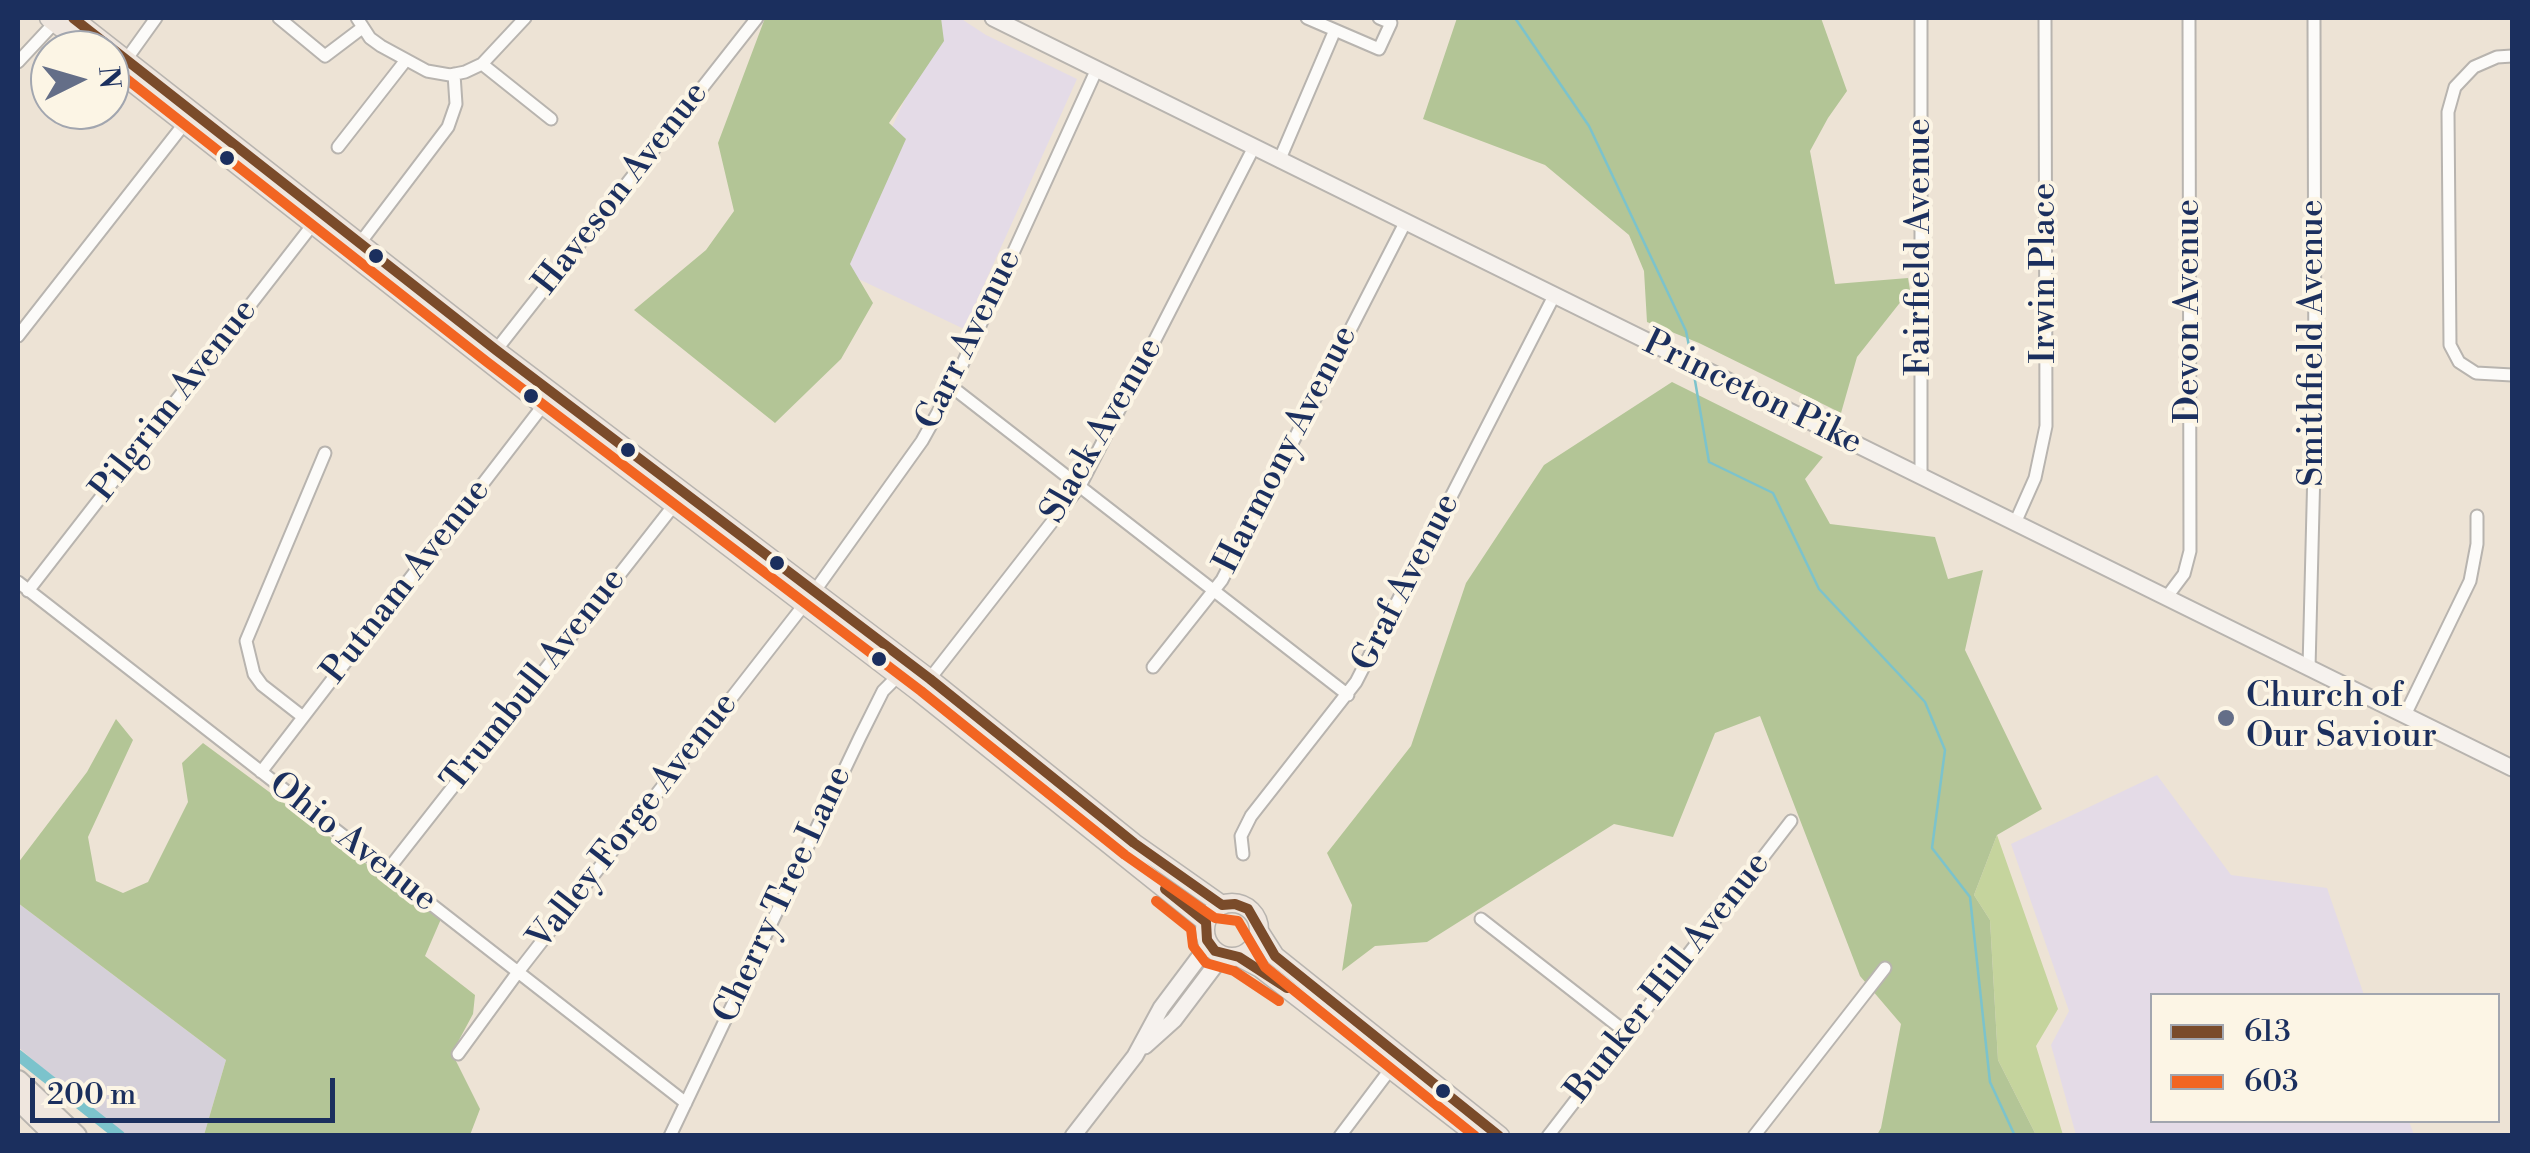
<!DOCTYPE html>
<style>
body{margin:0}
#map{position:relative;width:2530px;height:1153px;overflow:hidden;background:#ede3d5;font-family:"Libre Bodoni",serif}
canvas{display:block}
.frame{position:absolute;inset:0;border:20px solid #1b2f5e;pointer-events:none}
.legend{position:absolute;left:2150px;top:993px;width:350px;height:130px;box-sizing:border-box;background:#fcf5e5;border:2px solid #a2a6af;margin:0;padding:12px 18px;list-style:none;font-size:30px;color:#1b2f5e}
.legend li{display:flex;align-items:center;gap:20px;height:50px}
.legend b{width:50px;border:2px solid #a2a6af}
.north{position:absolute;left:30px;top:30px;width:100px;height:100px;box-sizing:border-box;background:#fcf5e5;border:2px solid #a2a6af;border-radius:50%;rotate:85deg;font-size:28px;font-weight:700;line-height:40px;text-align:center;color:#1b2f5e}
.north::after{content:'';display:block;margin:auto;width:35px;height:45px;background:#646e88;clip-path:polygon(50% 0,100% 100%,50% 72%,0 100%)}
.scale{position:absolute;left:30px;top:1078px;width:305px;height:45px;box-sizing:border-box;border:5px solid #1b2f5e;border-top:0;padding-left:12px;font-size:30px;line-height:35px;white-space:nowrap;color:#1b2f5e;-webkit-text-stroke:8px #fcf5e5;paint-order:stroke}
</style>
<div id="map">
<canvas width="2530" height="1153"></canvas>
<div class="frame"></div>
<ul class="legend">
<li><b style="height:12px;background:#7a4b2a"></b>613</li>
<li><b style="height:12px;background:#f26522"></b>603</li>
</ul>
<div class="north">N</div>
<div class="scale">200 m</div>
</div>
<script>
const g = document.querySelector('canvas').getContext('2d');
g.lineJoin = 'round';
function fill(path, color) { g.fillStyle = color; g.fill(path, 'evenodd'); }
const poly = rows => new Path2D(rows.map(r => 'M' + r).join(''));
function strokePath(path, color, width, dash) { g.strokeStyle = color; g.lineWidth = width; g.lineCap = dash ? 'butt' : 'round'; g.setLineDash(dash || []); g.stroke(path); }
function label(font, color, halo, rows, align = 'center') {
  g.font = font + ' "Libre Bodoni",serif'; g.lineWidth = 8; g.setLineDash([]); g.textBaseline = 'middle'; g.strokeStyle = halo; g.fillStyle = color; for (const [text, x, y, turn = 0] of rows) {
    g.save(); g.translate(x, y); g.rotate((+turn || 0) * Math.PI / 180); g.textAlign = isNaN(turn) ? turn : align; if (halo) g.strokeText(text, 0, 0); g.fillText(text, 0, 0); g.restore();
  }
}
fill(poly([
 [942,18,960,18,986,35,1077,79,964,329,829,265],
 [2157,775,2231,875,2327,888,2364,995,2152,996,2152,1120,2409,1121,2414,1135,2076,1135,2051,1045,2069,1011,2011,844]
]), '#e4dbe7');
fill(poly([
 [18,903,226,1060,204,1135,110,1135,78,1099,18,1047]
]), '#d5d0d9');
fill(poly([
 [1997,835,2058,1009,2036,1046,2063,1135,2036,1135,1998,1060,1990,920,1974,895]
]), '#c5d49d');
fill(poly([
 [765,18,941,18,944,41,889,123,906,139,850,264,873,303,841,359,775,423,634,310,706,250,734,211,718,143],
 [1457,18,1821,18,1847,91,1828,118,1810,151,1835,284,1908,278,1910,290,1857,357,1841,413,1699,343,1647,322,1644,271,1629,235,1545,165,1423,119],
 [1672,382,1823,457,1805,479,1830,524,1935,537,1948,579,1983,570,1965,650,2042,809,1997,835,1974,895,1990,920,1998,1060,2036,1135,1877,1135,1881,1128,1901,1024,1860,976,1760,716,1715,733,1673,837,1614,824,1427,942,1375,946,1342,971,1352,905,1327,853,1411,746,1466,583,1544,465],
 [116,719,133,740,88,837,96,881,123,893,148,882,188,802,182,763,203,743,441,919,425,956,475,995,473,1014,452,1053,480,1109,470,1135,204,1135,226,1060,18,903,18,863,87,772]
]), '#b3c596');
strokePath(poly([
 [1515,18,1589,126,1686,331,1691,356],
 [1693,369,1709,462,1773,493,1819,589,1925,702,1945,750,1932,848,1970,897,1990,1082,2015,1136]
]), '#7cc3cc', 2.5);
strokePath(poly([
 [18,1055,120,1136]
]), '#7cc3cc', 11);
const street = poly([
 [279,18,325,56,362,28],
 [357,18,370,38,381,46,427,71,450,75,465,72,482,64,525,18],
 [1307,18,1379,49,1391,23,1379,18],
 [2512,56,2497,57,2474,67,2455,87,2448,112,2450,345,2459,362,2476,373,2512,375],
 [18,62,59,18],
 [123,64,156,18],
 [482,64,551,119],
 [338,147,406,60],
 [1279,161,1335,30],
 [357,247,448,127,456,104,454,74],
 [18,336,188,119],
 [493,354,757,18],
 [952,387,1348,695],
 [1921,477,1921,18],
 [2015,523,2035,478,2046,426,2045,18],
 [18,582,686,1103],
 [28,591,317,219],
 [2166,598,2184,574,2190,551,2189,18],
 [1153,667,1222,580,1405,223],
 [2309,668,2315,428,2314,18],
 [928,681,1080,486,1253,149],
 [2405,715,2470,581,2477,544,2477,516],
 [303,717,262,685,254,674,246,641,325,453],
 [261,772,545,403],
 [1243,854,1241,836,1251,816,1356,682,1554,296],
 [387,871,678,500],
 [1481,919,1627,1033],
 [458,1054,518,972,814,592,922,441,952,387,1096,71],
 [670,1136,860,737,883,691,902,672],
 [1340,1136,1392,1067],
 [1548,1136,1791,821],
 [1754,1136,1885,968]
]);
const secondary = poly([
 [993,18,2512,768],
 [1145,1046,1174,1020,1223,955],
 [1073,1136,1135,1056,1161,1008,1209,944]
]);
const primary = poly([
 [49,18,90,50],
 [73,18,496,350,930,679,1134,843,1222,905],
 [110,65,543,405,919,692,1206,922],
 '1205 930a27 27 0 1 1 54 0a27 27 0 1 1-54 0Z',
 [1259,931,1275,956,1500,1136],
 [1239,957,1260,968,1477,1136]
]);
const highway = poly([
 [18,1081,76,1136],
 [18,1099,56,1136]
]);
strokePath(street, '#b8b4af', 15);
strokePath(secondary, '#b8b4af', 19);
strokePath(primary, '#b8b4af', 21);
strokePath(highway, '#b8b4af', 24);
strokePath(street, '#fcfbf9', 11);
strokePath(secondary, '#f6f2ee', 15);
strokePath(primary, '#efe6de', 18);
strokePath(highway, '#efe6de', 20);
strokePath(poly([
 [73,18,496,350,930,679,1134,843,1222,905,1235,904,1248,909,1275,956,1499,1136],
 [1165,889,1206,922,1207,940,1215,951,1239,957,1287,988]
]), '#7a4b2a', 10);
strokePath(poly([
 [110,66,487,362,921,691,1125,855,1215,918,1238,921,1265,967,1475,1136],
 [1156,901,1191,929,1193,946,1206,963,1234,971,1279,1001]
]), '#f26522', 10);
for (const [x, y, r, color] of [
 [227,158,9,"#1b2f5e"],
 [376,256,9,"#1b2f5e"],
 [531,396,9,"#1b2f5e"],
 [628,450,9,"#1b2f5e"],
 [777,563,9,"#1b2f5e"],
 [879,659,9,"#1b2f5e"],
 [2226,718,10,"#646e88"],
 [1443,1091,9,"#1b2f5e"]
]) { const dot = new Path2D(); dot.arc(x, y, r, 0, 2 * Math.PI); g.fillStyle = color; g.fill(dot); strokePath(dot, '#fcf5e5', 4); }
label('35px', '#1b2f5e', '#fcf5e5', [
 ["Haveson Avenue",622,189,-52],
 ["Fairfield Avenue",1921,247,-90],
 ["Irwin Place",2046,273,-90],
 ["Devon Avenue",2190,311,-90],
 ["Carr Avenue",970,340,-64],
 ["Smithfield Avenue",2314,343,-90],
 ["Princeton Pike",1752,394,26],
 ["Pilgrim Avenue",175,401,-52],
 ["Slack Avenue",1103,431,-60],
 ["Harmony Avenue",1287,450,-63],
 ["Putnam Avenue",407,582,-52],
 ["Graf Avenue",1407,583,-63],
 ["Trumbull Avenue",535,681,-52],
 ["Valley Forge Avenue",634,822,-52],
 ["Ohio Avenue",352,843,38],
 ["Cherry Tree Lane",784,895,-65],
 ["Bunker Hill Avenue",1669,978,-52]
]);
label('35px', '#1b2f5e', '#fcf5e5', [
 ["Church of",2246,698],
 ["Our Saviour",2246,738]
], 'left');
</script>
